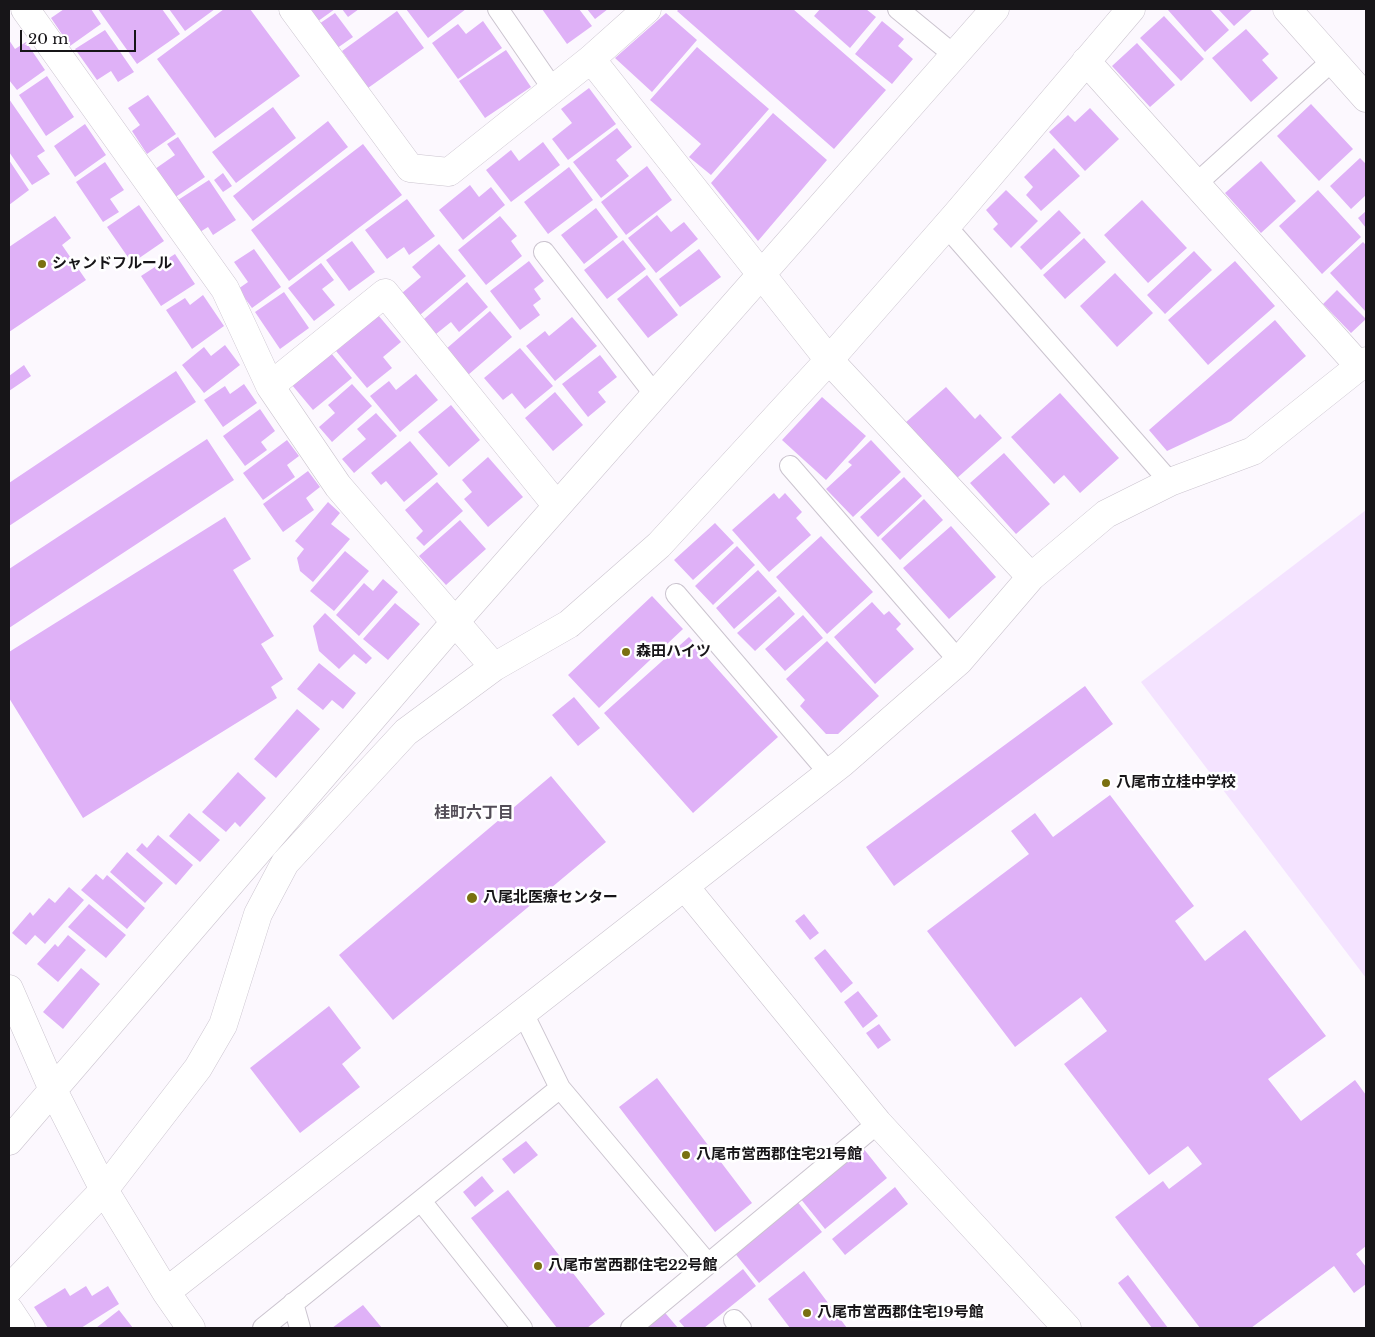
<!DOCTYPE html>
<meta charset="utf-8">
<style>
body{margin:0}
#map{position:relative;width:1375px;height:1337px;overflow:hidden;background:#fcf8fe;font-family:"Libre Baskerville",serif}
canvas{display:block}
.frame{position:absolute;inset:0;border:10px solid #171518;pointer-events:none}
.scale{position:absolute;left:20px;top:30px;width:116px;height:22px;box-sizing:border-box;border:2px solid #171518;border-top:0;padding-left:6px;font-size:15px;line-height:18px;white-space:nowrap;color:#171518;-webkit-text-stroke:4px #fff;paint-order:stroke}
</style>
<div id="map">
<canvas width="1375" height="1337"></canvas>
<div class="frame"></div>
<div class="scale">20 m</div>
</div>
<script>
const g = document.querySelector('canvas').getContext('2d');
g.lineJoin = 'round';
function fill(path, color) { g.fillStyle = color; g.fill(path, 'evenodd'); }
const poly = rows => new Path2D(rows.map(r => 'M' + r).join(''));
function strokePath(path, color, width, dash) { g.strokeStyle = color; g.lineWidth = width; g.lineCap = dash ? 'butt' : 'round'; g.setLineDash(dash || []); g.stroke(path); }
function label(font, color, halo, rows, align = 'center') {
  g.font = font + ' "Libre Baskerville","Noto Sans JP",serif'; g.lineWidth = 5; g.setLineDash([]); g.textBaseline = 'middle'; g.strokeStyle = halo; g.fillStyle = color; for (const [text, x, y, turn = 0] of rows) {
    g.save(); g.translate(x, y); g.rotate((+turn || 0) * Math.PI / 180); g.textAlign = isNaN(turn) ? turn : align; if (halo) g.strokeText(text, 0, 0); g.fillText(text, 0, 0); g.restore();
  }
}
fill(poly([
 [1366,510,1366,978,1141,682]
]), '#f4e3ff');
fill(poly([
 [64,9,91,9,101,24,70,46,51,18],
 [98,9,162,9,180,34,137,64],
 [169,9,215,9,185,31],
 [224,9,250,9,300,76,215,138,157,59],
 [304,9,335,9,314,24],
 [342,9,359,9,348,17],
 [406,9,466,9,428,38],
 [542,9,579,9,592,26,567,44],
 [587,9,608,9,595,19],
 [679,9,793,9,886,90,834,149,677,11],
 [820,9,866,9,876,17,850,48,814,16],
 [1169,9,1210,9,1229,30,1205,52,1168,10],
 [1218,9,1253,9,1234,26],
 [397,11,424,48,368,88,342,51],
 [335,13,353,37,333,51,316,26],
 [666,13,697,40,652,92,615,58],
 [1164,16,1204,59,1181,81,1140,38],
 [483,21,502,48,458,79,432,43,458,24,466,34],
 [882,21,904,39,898,46,913,59,892,84,855,54],
 [1246,29,1269,54,1262,60,1278,78,1251,102,1212,58],
 [105,30,134,72,118,82,111,71,97,80,75,49],
 [9,40,15,49,26,42,45,70,17,90,9,80],
 [1137,43,1175,85,1150,107,1112,66],
 [697,47,769,109,711,175,689,157,701,144,650,100],
 [506,50,531,87,485,118,459,81],
 [47,76,74,117,46,136,19,95],
 [589,88,616,124,568,160,552,139,572,123,561,109],
 [148,95,176,134,147,154,132,131,140,125,128,108],
 [9,99,45,151,37,156,50,174,32,185,9,152],
 [1311,104,1353,149,1319,181,1277,136],
 [273,107,296,138,236,183,212,152],
 [1090,108,1119,139,1085,171,1049,132,1068,115,1075,122],
 [773,113,827,160,758,241,711,183],
 [328,121,348,147,253,221,233,196],
 [85,124,106,155,75,177,54,146],
 [617,128,632,147,616,160,629,176,601,198,573,162],
 [178,137,205,177,174,198,155,169,175,155,167,144],
 [543,142,560,165,511,202,486,170,511,150,519,161],
 [363,144,402,195,289,281,251,230],
 [1054,148,1080,176,1041,211,1026,195,1033,187,1024,177],
 [1360,158,1366,164,1366,195,1351,209,1330,186],
 [9,160,29,190,9,205],
 [1261,161,1296,201,1261,233,1225,193],
 [105,162,124,190,110,199,119,212,103,222,76,182],
 [647,166,672,200,626,235,601,202],
 [569,167,593,200,548,234,524,202],
 [223,173,232,186,223,192,214,180],
 [209,180,236,220,213,235,208,227,200,232,178,200],
 [470,185,479,197,491,187,505,205,463,240,439,210],
 [1006,190,1038,221,1011,248,993,229,998,224,986,210],
 [1318,190,1361,237,1322,274,1279,226],
 [407,199,435,236,409,255,404,247,387,259,365,230],
 [1142,200,1187,248,1148,283,1104,235],
 [139,205,164,241,132,263,107,227],
 [596,208,618,237,584,264,561,235],
 [1059,210,1081,233,1041,270,1020,247],
 [1366,211,1366,228,1358,218],
 [657,215,671,232,684,222,698,239,656,273,628,238],
 [55,216,71,238,62,245,86,280,9,332,9,247],
 [500,216,517,236,511,241,522,256,486,285,458,250],
 [1084,238,1106,262,1065,299,1043,275],
 [623,240,646,269,607,299,584,270],
 [352,241,375,272,349,291,326,260],
 [1363,242,1366,245,1366,312,1330,273],
 [439,244,466,276,420,315,402,293,421,277,412,267],
 [254,249,281,287,252,308,238,289,248,282,234,262],
 [699,249,721,277,680,307,659,279],
 [1194,251,1212,270,1165,314,1147,295],
 [175,254,195,284,161,306,141,276],
 [529,261,544,281,534,289,541,299,533,305,540,315,520,330,490,291],
 [1235,261,1275,306,1208,365,1168,320],
 [321,263,334,280,322,289,335,305,314,321,288,288],
 [1115,273,1153,313,1117,347,1080,306],
 [647,275,678,315,648,338,617,299],
 [467,282,488,307,459,332,451,322,436,334,424,319],
 [1337,290,1366,319,1351,333,1323,304],
 [284,292,309,328,280,349,255,312],
 [203,295,224,326,192,349,166,310,185,298,190,305],
 [490,311,512,337,468,375,446,349],
 [378,315,401,342,383,357,392,368,367,388,336,351],
 [572,317,597,346,555,381,526,346,545,331,549,336],
 [1275,320,1306,356,1231,421,1167,451,1149,430],
 [225,345,240,365,204,393,182,365,204,347,211,356],
 [520,348,553,386,525,409,512,393,503,400,484,378],
 [331,353,352,378,313,410,292,385],
 [600,355,617,377,598,392,606,402,588,417,562,384],
 [24,365,31,376,9,391,9,376],
 [176,371,196,402,9,526,9,483],
 [416,374,438,400,400,432,370,396,389,381,396,390],
 [244,384,257,403,223,427,204,400,225,386,230,394],
 [352,384,372,406,332,442,319,427,335,413,328,405],
 [946,387,975,419,980,414,1002,438,956,479,905,423],
 [555,392,583,425,553,451,525,418],
 [1060,393,1119,458,1080,493,1064,475,1054,484,1011,437],
 [822,397,866,436,826,480,782,440],
 [451,405,480,440,449,467,418,432],
 [260,409,275,431,261,442,267,450,245,466,223,436],
 [376,413,397,436,354,473,342,459,366,439,357,429],
 [207,439,234,480,9,628,9,569],
 [287,440,299,456,287,465,295,477,263,500,243,473],
 [871,440,901,472,853,517,826,489,852,465,848,462],
 [410,441,438,474,404,502,386,481,381,485,371,473],
 [1004,453,1050,504,1016,534,970,483],
 [488,457,523,497,488,527,464,499,472,492,462,480],
 [308,471,320,487,306,498,314,510,283,532,263,504],
 [904,477,922,496,878,537,860,517],
 [437,482,463,511,424,546,416,538,423,531,405,510],
 [774,493,779,499,785,493,802,512,796,518,811,535,769,572,732,530],
 [924,499,943,520,900,560,881,539],
 [328,502,340,513,331,524,350,539,313,582,300,571,297,558,304,549,295,541],
 [225,517,251,559,233,570,274,636,261,644,283,679,271,687,277,698,83,818,9,698,9,652],
 [460,520,486,549,446,585,419,556],
 [715,523,734,543,693,580,674,560],
 [951,526,996,577,949,619,903,568],
 [821,536,873,592,827,634,776,577],
 [737,546,755,565,713,605,695,586],
 [345,551,369,571,334,611,310,591],
 [758,570,777,591,734,629,716,608],
 [383,579,398,592,359,636,336,615,364,583,373,591],
 [652,596,683,629,599,708,568,675],
 [779,596,795,614,755,651,737,633],
 [872,602,884,615,889,611,901,624,896,629,914,649,875,684,834,637],
 [395,603,420,624,388,660,363,639],
 [325,613,372,658,366,664,354,654,339,669,319,651,313,626],
 [803,615,823,638,785,671,765,649],
 [689,637,778,737,693,813,604,713],
 [827,641,879,696,838,734,826,734,800,706,805,700,786,679],
 [319,663,356,693,343,709,332,700,323,710,297,689],
 [1085,686,1113,724,894,886,866,847],
 [574,697,600,728,578,746,552,715],
 [297,709,320,729,276,778,254,759],
 [238,772,266,798,240,827,235,822,226,832,202,812],
 [551,776,606,842,393,1020,339,955],
 [1110,795,1194,906,1175,921,1205,961,1245,930,1326,1036,1268,1079,1301,1121,1355,1080,1366,1095,1366,1246,1356,1254,1366,1267,1366,1284,1354,1293,1334,1266,1251,1328,1200,1328,1115,1217,1163,1181,1169,1189,1202,1164,1188,1146,1149,1175,1064,1064,1107,1031,1081,997,1015,1047,927,931,1029,854,1011,831,1035,813,1053,837],
 [189,813,220,840,200,862,169,836],
 [158,835,193,865,176,885,136,850,142,843,147,848],
 [127,852,163,883,145,903,110,872],
 [96,874,103,880,107,875,145,908,127,929,81,890],
 [69,887,84,900,45,944,35,935,26,945,12,933,30,912,33,916,49,898,55,903],
 [89,904,126,935,106,958,68,927],
 [804,914,819,933,810,940,795,921],
 [68,935,86,950,58,982,37,964,55,944,58,947],
 [825,949,853,983,841,993,814,958],
 [81,968,100,984,63,1029,43,1012],
 [858,991,878,1016,863,1028,844,1002],
 [329,1006,361,1048,342,1064,360,1087,300,1133,250,1068],
 [879,1024,891,1040,878,1049,866,1033],
 [657,1078,752,1203,715,1232,619,1107],
 [526,1141,538,1155,514,1174,502,1159],
 [863,1148,887,1178,825,1229,800,1198],
 [482,1176,494,1191,475,1207,463,1192],
 [895,1187,908,1204,845,1255,832,1239],
 [508,1190,605,1314,587,1328,557,1328,471,1218],
 [796,1200,822,1232,759,1283,733,1251],
 [743,1269,756,1286,704,1328,685,1328,679,1321],
 [804,1271,847,1328,790,1328,768,1299],
 [1128,1275,1168,1328,1152,1328,1118,1283],
 [86,1286,92,1296,108,1286,119,1304,81,1328,48,1328,34,1307,65,1288,70,1296],
 [363,1305,382,1328,332,1328],
 [661,1308,678,1328,637,1328],
 [119,1310,133,1328,96,1328]
]), '#dfb1f7');
const service = poly([
 [498,9,553,89],
 [898,9,954,55],
 [1196,184,1333,60],
 [946,226,1170,482],
 [544,252,655,395],
 [790,466,959,661],
 [676,594,829,773],
 [523,1013,560,1088,708,1264],
 [421,1201,522,1328],
 [293,1303,300,1328],
 [734,1320,741,1328],
 [263,1328,560,1088],
 [631,1328,878,1123]
]);
const minor = poly([
 [25,9,225,289,270,386,338,486,494,667],
 [293,9,410,168,449,172,591,59,829,360,1031,577],
 [1287,9,1366,98],
 [591,59,647,9],
 [1086,61,1360,367],
 [270,386,385,293,557,506],
 [685,887,878,1123,1067,1328],
 [9,989,53,1090,104,1190,166,1292,191,1328],
 [9,1141,455,622,995,9],
 [9,1289,104,1190,198,1068,223,1025,258,914,285,863,406,732,494,667,569,624,659,545,829,360,956,215,1131,9],
 [166,1292,842,763,959,661,1031,577,1106,514,1170,482,1253,451,1366,361],
 [9,1310,21,1328]
]);
strokePath(service, '#cbc4cf', 22);
strokePath(minor, '#cbc4cf', 29);
strokePath(service, '#fff', 20);
strokePath(minor, '#fff', 28);
for (const [x, y, r, color] of [
 [42,264,5,"#797010"],
 [626,652,5,"#797010"],
 [1106,783,5,"#797010"],
 [472,898,6,"#797010"],
 [686,1155,5,"#797010"],
 [538,1266,5,"#797010"],
 [807,1313,5,"#797010"]
]) { const dot = new Path2D(); dot.arc(x, y, r, 0, 2 * Math.PI); g.fillStyle = color; g.fill(dot); strokePath(dot, '#fff', 2); }
label('bold 15px', '#171518', '#fff', [
 ["シャンドフルール",52,264],
 ["森田ハイツ",636,652],
 ["八尾市立桂中学校",1116,783],
 ["八尾北医療センター",483,898],
 ["八尾市営西郡住宅21号館",696,1155],
 ["八尾市営西郡住宅22号館",548,1266],
 ["八尾市営西郡住宅19号館",817,1313]
], 'left');
label('bold 16px', '#534d57', '#fff', [
 ["桂町六丁目",474,813]
]);
</script>
